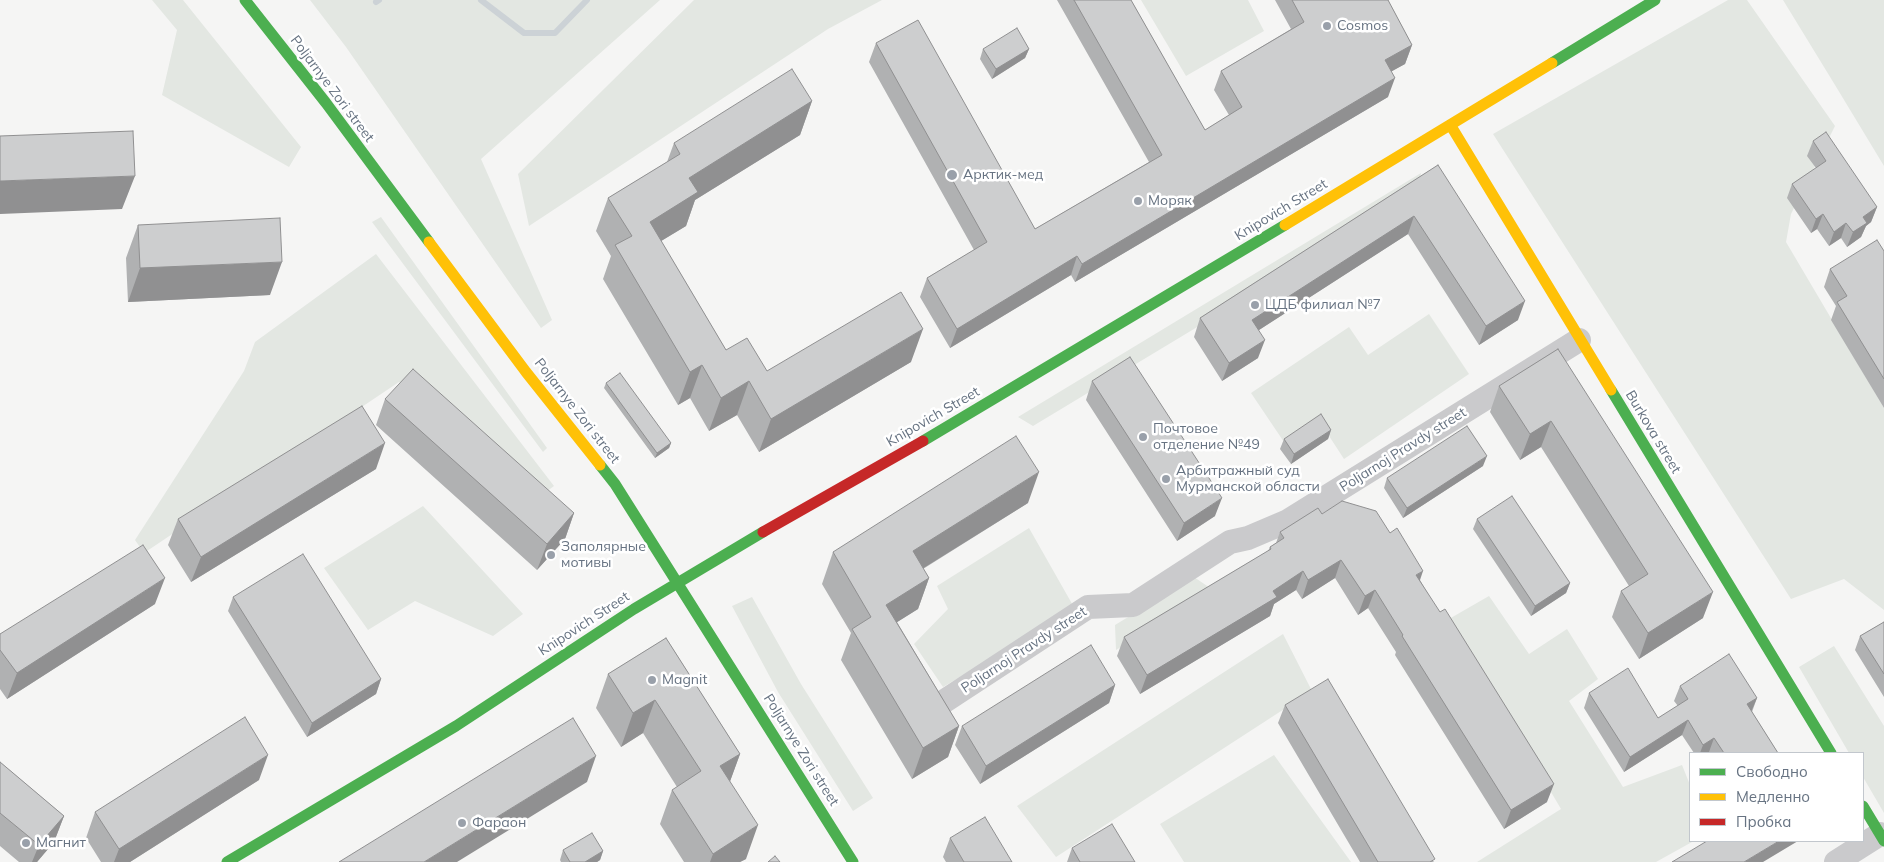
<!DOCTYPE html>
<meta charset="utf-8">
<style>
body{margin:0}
#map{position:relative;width:1884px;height:862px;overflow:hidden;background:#f5f5f4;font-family:Mulish,sans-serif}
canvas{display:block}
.legend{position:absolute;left:1689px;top:752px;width:175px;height:90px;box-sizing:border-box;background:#fff;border:1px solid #c2c7cd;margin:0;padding:6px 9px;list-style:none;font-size:15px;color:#677382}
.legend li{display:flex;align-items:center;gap:10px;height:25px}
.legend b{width:25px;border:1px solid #c2c7cd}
</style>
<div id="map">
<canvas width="1884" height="862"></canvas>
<ul class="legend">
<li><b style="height:6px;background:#4caf50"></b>Свободно</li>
<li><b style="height:6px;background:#ffc107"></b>Медленно</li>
<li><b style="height:6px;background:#c62828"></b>Пробка</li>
</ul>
</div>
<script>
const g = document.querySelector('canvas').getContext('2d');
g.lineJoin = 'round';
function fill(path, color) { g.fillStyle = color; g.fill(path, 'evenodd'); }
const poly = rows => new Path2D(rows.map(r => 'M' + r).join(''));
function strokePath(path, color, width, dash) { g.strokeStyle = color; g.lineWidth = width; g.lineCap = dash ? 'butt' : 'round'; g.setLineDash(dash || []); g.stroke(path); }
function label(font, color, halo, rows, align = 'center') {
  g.font = font + ' Mulish,sans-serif'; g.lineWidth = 5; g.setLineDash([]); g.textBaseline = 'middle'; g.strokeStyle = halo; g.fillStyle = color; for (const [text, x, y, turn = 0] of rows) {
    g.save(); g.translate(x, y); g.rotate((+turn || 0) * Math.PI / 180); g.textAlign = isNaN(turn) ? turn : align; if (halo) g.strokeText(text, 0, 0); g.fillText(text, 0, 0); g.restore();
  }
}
fill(poly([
 [152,0,183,0,301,147,289,167,162,95,177,30],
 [310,0,660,0,481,159,552,320,541,328,346,47],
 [694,0,882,0,828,29,529,226,518,174],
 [1141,0,1248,0,1264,31,1186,76],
 [1728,0,1747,0,1835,126,1791,214,1786,242,1884,408,1884,610,1844,579,1791,599,1493,134],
 [1783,0,1884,0,1884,166,1835,85],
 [1421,173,1419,185,1252,294,1033,426,1018,417],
 [381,217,547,448,543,452,372,222],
 [376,254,554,486,534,501,399,382,144,553,135,540,244,371,255,342],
 [1429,314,1469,374,1344,459,1318,419,1284,442,1251,393,1349,327,1368,355],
 [423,506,523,614,493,636,415,601,368,630,324,568],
 [1029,528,1075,609,943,687,914,644,948,609,937,586],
 [1194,577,1213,590,1116,650,1115,625],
 [1489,596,1529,654,1567,629,1598,679,1569,701,1623,787,1682,765,1690,785,1692,842,1656,862,1477,862,1561,809,1449,619],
 [752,597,801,684,873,798,853,811,778,692,732,606],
 [1283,634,1312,691,1056,857,1017,806],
 [1834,646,1884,726,1884,813,1863,777,1863,753,1849,753,1799,667],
 [1274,755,1351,862,1184,862,1160,824]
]), '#e3e7e2');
strokePath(poly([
 [481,0,524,33,555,33,587,0],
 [376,2,379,0]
]), '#ccd2d6', 6);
strokePath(poly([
 [937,706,1088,607,1133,605,1230,542,1248,538,1288,521,1579,340],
 [1836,862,1880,834]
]), '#cacacc', 24);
strokePath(poly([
 [245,0,326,103,429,242],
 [1552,63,1655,0],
 [1611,390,1831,753],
 [923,441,1285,225],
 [600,465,615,484,853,862],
 [1863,806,1884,841],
 [227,862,456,726,634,609,763,532]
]), '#4caf50', 11);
strokePath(poly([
 [1451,126,1611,390],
 [1285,225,1552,63],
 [429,242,526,372,600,465]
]), '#ffc107', 11);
strokePath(poly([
 [763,532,923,441]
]), '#c62828', 11);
fill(poly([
 [1057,0,1131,0,1205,130,1229,115,1214,90,1221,71,1291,29,1275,0,1388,0,1412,45,1405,64,1391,71,1388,97,1075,282,1071,275,950,348,920,297,927,278,974,250,869,62,876,43,1035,229,1149,162],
 [983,49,1029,49,1025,58,992,79,980,59],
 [812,101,800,135,695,200,686,226,661,241,726,350,767,371,911,362,759,452,737,415,709,431,690,398,678,405,603,279,611,256,596,231,608,198,667,162,674,143],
 [1813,141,1877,207,1871,222,1866,226,1861,237,1847,247,1841,238,1829,246,1817,229,1811,233,1787,198,1792,184,1816,168,1807,156],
 [1438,165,1518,320,1479,345,1408,234,1259,330,1258,358,1222,381,1194,337,1200,318],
 [138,225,270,295,128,302,126,258],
 [1884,251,1884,408,1831,320,1836,306,1824,287,1830,269],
 [1558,349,1703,618,1639,659,1612,617,1621,591,1629,586,1541,447,1520,460,1490,412,1499,386],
 [1092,381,1215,516,1177,541,1086,400],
 [606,383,671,443,669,448,655,458,604,388],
 [385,399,574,513,565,539,537,570,376,425],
 [1331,430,1328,439,1291,464,1280,449,1284,439],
 [1483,466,1403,518,1384,488,1387,478],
 [376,469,191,582,168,545,178,519],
 [1028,503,923,569,929,578,918,609,897,622,959,726,948,757,912,779,841,660,851,633,822,584,833,552],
 [1322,514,1420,580,1547,802,1504,829,1395,655,1396,652,1368,608,1358,615,1335,578,1302,599,1296,590,1274,604,1270,616,1140,694,1117,656,1124,637,1268,551,1270,547,1276,543,1280,532],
 [1477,519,1570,583,1566,593,1531,616,1473,529],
 [233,597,381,679,376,694,307,737,228,611],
 [155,604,7,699,0,689,0,634],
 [1884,622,1884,697,1855,650,1860,636],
 [666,638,740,754,730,781,746,859,740,862,684,862,660,824,672,790,677,787,643,733,621,747,596,708,608,674],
 [1115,685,1109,703,980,784,955,745,962,726],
 [1680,686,1757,698,1752,712,1778,753,1709,753,1709,752,1707,753,1694,753,1682,735,1624,772,1584,708,1589,693,1658,718,1678,706,1674,701],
 [1285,705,1434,862,1360,862,1278,723],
 [0,762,64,816,54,842,37,862,19,862,0,846],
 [259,780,130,862,101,862,86,838,95,812],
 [950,838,1012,862,946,862,943,857],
 [1072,848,1135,862,1067,862],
 [563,850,603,851,600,860,597,862,561,862,560,860]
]), '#b0b1b2');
fill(poly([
 [1412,45,1405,64,1378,79,1385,60],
 [1029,49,1025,58,992,79,996,69],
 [1395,78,1388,97,1075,282,1082,264],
 [812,101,800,135,695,200,686,226,638,255,650,222,689,178],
 [135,176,122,209,0,214,0,181],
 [1877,207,1871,222,1866,226,1861,237,1847,247,1853,232,1863,217],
 [1823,214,1817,229,1811,233,1816,219],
 [1414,216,1408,234,1245,339,1252,320],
 [1846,223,1841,238,1829,246,1834,232],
 [1077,256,1071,275,950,348,957,329],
 [282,262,270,295,128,302,140,268],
 [1525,301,1518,320,1479,345,1486,326],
 [923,329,911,362,759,452,771,419],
 [1265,340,1258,358,1222,381,1229,363],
 [702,365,690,398,678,405,690,372],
 [749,381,737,415,709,431,721,398],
 [1551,421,1541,447,1520,460,1530,434],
 [1331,430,1328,439,1291,464,1294,454],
 [385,443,376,469,191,582,201,557],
 [671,443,669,448,655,458,657,453],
 [1487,456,1483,466,1403,518,1407,508],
 [1039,472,1028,503,901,582,913,551],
 [1222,498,1215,516,1177,541,1184,523],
 [574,513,565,539,537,570,547,544],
 [1341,560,1335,578,1302,599,1308,580],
 [1303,571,1296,590,1274,604,1270,616,1140,694,1147,675],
 [1423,571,1417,589,1416,575],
 [165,578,155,604,7,699,17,673],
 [929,578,918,609,875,636,886,605],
 [1570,583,1566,593,1531,616,1535,606],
 [1375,590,1368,608,1358,615,1365,596],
 [1713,592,1703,618,1639,659,1648,633],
 [381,679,376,694,307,737,312,723],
 [1115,685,1109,703,980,784,986,766],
 [1757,698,1751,712,1747,704],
 [655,700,643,733,621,747,633,713],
 [1688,720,1682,735,1624,772,1630,757],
 [959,726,948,757,912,779,923,748],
 [1714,738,1709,752,1707,753,1700,753,1703,745],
 [740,754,728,787,720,766],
 [268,755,259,780,130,862,114,862,119,849],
 [596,756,587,782,457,862,424,862],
 [1554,784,1547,802,1504,829,1511,810],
 [64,816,54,842,37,862,32,862,39,845],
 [758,825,746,859,740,862,710,862,713,854],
 [1779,841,1798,841,1763,862,1744,862],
 [603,851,600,860,597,862,585,862]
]), '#909091');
const building = poly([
 [1074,0,1131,0,1205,130,1242,107,1221,71,1304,22,1292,0,1388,0,1412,45,1385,60,1395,78,1082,264,1077,256,957,329,927,278,987,242,876,43,918,20,1035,229,1162,155,1074,0],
 [1017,28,1029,49,996,69,983,49,1017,28],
 [792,69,812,101,689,178,698,192,650,222,726,350,747,338,767,371,901,292,923,329,771,419,749,381,721,398,702,365,690,372,615,245,632,236,608,198,680,154,674,143,792,69],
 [133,131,135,176,0,181,0,136,133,131],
 [1826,132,1877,207,1863,217,1867,223,1853,232,1846,223,1834,232,1823,214,1816,219,1792,184,1826,161,1813,141,1826,132],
 [1438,165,1525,301,1486,326,1414,216,1252,320,1265,340,1229,363,1200,318,1438,165],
 [280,218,282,262,140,268,138,225,280,218],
 [1877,240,1884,251,1884,379,1837,302,1847,296,1830,269,1877,240],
 [1558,349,1713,592,1648,633,1621,591,1648,574,1551,421,1530,434,1499,386,1558,349],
 [1130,357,1222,498,1184,523,1092,381,1130,357],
 [413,369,574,513,547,544,385,399,413,369],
 [620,373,671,443,657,453,606,383,620,373],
 [362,406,385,443,201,557,178,519,362,406],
 [1321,414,1331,430,1294,454,1284,439,1321,414],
 [1467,426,1487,456,1407,508,1387,478,1467,426],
 [1016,436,1039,472,913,551,929,578,886,605,959,726,923,748,852,629,871,617,833,552,1016,436],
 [1512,496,1570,583,1535,606,1477,519,1512,496],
 [1342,501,1376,511,1390,533,1397,528,1423,571,1416,575,1440,612,1445,609,1554,784,1511,810,1402,636,1403,635,1375,590,1365,596,1341,560,1308,580,1303,571,1273,591,1277,597,1147,675,1124,637,1271,549,1270,547,1284,538,1280,532,1318,508,1322,514,1342,501],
 [143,545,165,578,17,673,0,650,0,634,143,545],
 [303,554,381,679,312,723,233,597,303,554],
 [1884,622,1884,674,1860,636,1884,622],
 [666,638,740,754,720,766,758,825,713,854,672,790,701,771,655,700,633,713,608,674,666,638],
 [1091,645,1115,685,986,766,962,726,1091,645],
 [1729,654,1757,698,1747,704,1778,753,1724,753,1714,738,1703,745,1688,720,1630,757,1589,693,1628,668,1658,718,1688,699,1680,686,1729,654],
 [1328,679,1435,859,1430,862,1378,862,1285,705,1328,679],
 [245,717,268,755,119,849,95,812,245,717],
 [573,718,596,756,424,862,339,862,573,718],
 [0,762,64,816,39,845,0,813,0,762],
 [985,817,1012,862,964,862,950,838,985,817],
 [1112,824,1135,862,1080,862,1072,848,1112,824],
 [592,833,603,851,585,862,570,862,563,850,592,833],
 [1707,841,1779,841,1744,862,1672,862,1707,841],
 [775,856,780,862,768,862,775,856]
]);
fill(building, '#cdcecf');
strokePath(building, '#909091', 1);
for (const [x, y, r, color] of [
 [1327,26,5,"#99a0aa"],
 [952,175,6,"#99a0aa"],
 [1138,201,5,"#99a0aa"],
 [1255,305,5,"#99a0aa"],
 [1143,437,5,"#99a0aa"],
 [1166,479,5,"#99a0aa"],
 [551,555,5,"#99a0aa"],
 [652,680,5,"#99a0aa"],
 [462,823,5,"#99a0aa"],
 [26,843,5,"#99a0aa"]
]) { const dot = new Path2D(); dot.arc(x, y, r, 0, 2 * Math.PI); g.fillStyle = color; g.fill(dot); strokePath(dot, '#fff', 2); }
label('14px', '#677382', '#fff', [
 ["Cosmos",1337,26],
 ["Арктик-мед",963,175],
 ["Моряк",1148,201],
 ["ЦДБ филиал №7",1265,305],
 ["Почтовое",1153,429],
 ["отделение №49",1153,445],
 ["Арбитражный суд",1176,471],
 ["Мурманской области",1176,487],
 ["Заполярные",561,547],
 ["мотивы",561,563],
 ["Magnit",662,680],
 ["Фараон",472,823],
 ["Магнит",36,843]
], 'left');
label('14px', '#677382', '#fff', [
 ["Poljarnye Zori street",332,89,53],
 ["Knipovich Street",1281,210,-31],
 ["Poljarnye Zori street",577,411,52],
 ["Knipovich Street",933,417,-30],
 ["Burkova street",1653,432,59],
 ["Poljarnoj Pravdy street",1403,450,-32],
 ["Knipovich Street",584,624,-33],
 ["Poljarnoj Pravdy street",1024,650,-33],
 ["Poljarnye Zori street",801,750,58]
]);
</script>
